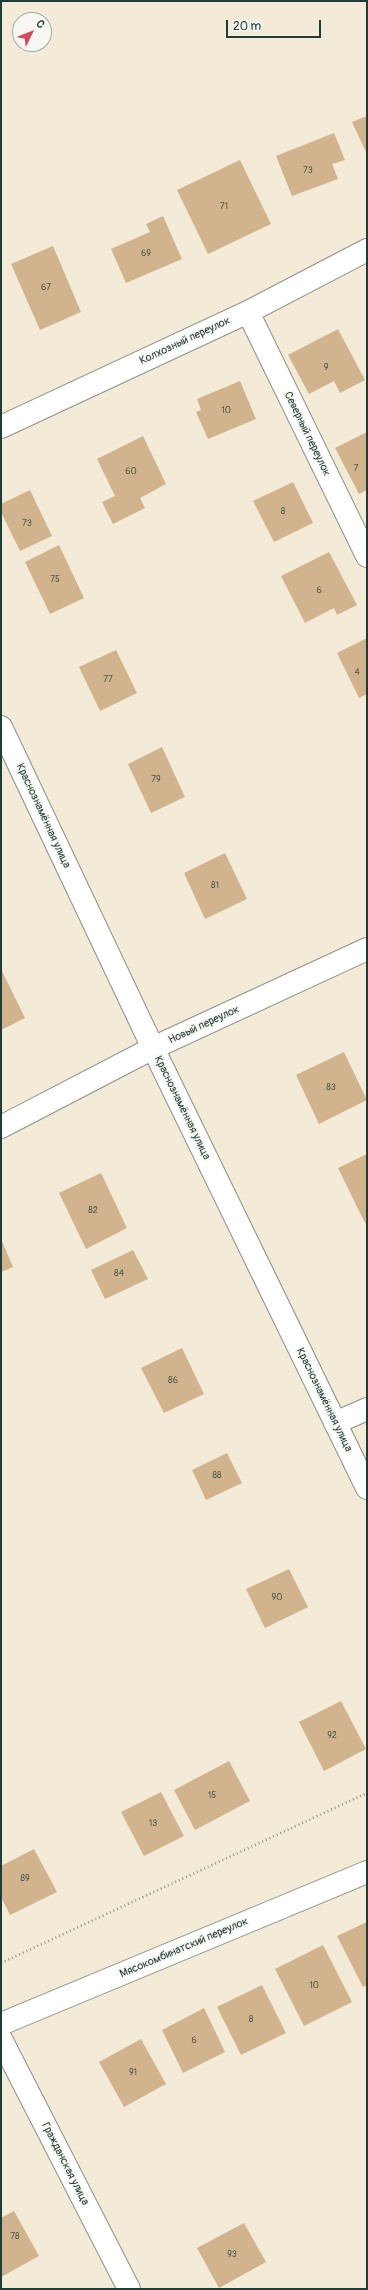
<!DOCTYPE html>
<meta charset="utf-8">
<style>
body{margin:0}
#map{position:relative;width:368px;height:2290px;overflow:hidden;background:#f3ead8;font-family:Pangolin,sans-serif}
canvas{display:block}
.frame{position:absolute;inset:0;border:2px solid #1f3d34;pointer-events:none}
.north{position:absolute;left:12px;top:12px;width:40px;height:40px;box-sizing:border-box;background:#f6f6f2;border:1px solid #a0aca6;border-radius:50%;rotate:47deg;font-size:11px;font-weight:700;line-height:16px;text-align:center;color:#1f3d34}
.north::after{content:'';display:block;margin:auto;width:14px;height:18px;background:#d1495b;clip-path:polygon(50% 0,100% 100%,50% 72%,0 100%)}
.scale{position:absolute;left:226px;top:20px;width:95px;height:18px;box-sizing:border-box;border:2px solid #1f3d34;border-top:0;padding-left:5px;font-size:12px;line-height:14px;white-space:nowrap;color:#1f3d34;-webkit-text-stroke:3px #f6f6f2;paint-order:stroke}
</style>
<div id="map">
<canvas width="368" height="2290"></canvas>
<div class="frame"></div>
<div class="north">С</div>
<div class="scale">20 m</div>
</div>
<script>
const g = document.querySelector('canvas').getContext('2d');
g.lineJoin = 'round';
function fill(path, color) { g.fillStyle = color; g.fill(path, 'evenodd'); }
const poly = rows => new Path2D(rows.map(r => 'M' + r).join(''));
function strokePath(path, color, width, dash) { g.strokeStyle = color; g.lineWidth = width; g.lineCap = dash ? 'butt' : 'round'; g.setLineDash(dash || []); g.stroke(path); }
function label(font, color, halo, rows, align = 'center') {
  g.font = font + ' Pangolin,sans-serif'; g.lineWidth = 3.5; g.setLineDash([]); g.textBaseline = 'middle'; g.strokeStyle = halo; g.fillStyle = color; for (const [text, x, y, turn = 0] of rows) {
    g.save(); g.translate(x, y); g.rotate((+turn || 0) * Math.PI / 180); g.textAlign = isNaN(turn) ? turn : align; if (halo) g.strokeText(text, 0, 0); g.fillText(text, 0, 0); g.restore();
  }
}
fill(poly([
 [367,116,367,154,352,122],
 [334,133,345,160,332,164,338,179,292,196,276,156],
 [240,160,271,224,208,254,177,190],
 [163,216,182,259,126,283,111,249,150,232,146,224],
 [53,246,81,312,40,330,11,264],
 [338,329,365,380,340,393,334,381,309,394,288,355],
 [240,381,256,419,208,439,196,412,201,410,197,399],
 [367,432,367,490,359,494,335,448],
 [143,436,166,484,140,498,145,508,113,524,102,502,115,496,97,459],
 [293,482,313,523,274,542,253,501],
 [30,490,52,536,20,551,1,512,1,504],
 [59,545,84,598,50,614,25,562],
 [329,552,357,605,337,615,334,608,305,623,281,576],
 [367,638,367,694,359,698,337,653],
 [116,650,137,693,100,711,79,667],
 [162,747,185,797,151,813,128,764],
 [225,853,247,899,205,919,184,873],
 [1,969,25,1018,1,1030],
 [344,1052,367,1100,319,1124,296,1075],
 [367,1154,367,1221,365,1223,338,1168],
 [101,1173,127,1228,86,1249,59,1193],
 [1,1239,13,1267,1,1272],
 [133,1250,148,1279,105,1299,91,1270],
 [182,1348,204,1394,164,1413,141,1368],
 [227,1453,242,1483,206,1500,192,1470],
 [289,1569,308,1607,265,1628,246,1589],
 [341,1701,366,1749,324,1771,299,1722],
 [229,1761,250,1801,195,1830,174,1790],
 [161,1792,184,1836,144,1856,121,1812],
 [34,1849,57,1892,10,1915,1,1897,1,1866],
 [367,1922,367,1985,363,1987,337,1936],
 [323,1945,352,2002,304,2026,275,1969],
 [262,1985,286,2033,241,2055,217,2007],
 [204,2008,225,2052,183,2073,162,2030],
 [141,2039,166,2084,124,2107,99,2062],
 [14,2211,39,2256,1,2277,1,2218],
 [244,2223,266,2262,219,2288,197,2248]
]), '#d1b48e');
const street = poly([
 [248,312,367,556],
 [1,427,248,312,367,250],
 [1,1127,153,1048,367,949],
 [335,1423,367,1409],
 [1,2024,367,1872],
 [1,2039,129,2289]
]);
const secondary = poly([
 [1,727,153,1048,367,1488]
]);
strokePath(street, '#899486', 24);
strokePath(secondary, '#899486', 24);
strokePath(poly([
 [1,1963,367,1793]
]), '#899486', 2.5, [1, 3]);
strokePath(street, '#fff', 22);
strokePath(secondary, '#fff', 22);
label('9px', '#4c5b4a', null, [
 ["73",308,171],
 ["71",224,207],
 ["69",146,254],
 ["67",46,288],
 ["9",326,368],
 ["10",226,411],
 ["7",356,469],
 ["60",131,472],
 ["8",283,512],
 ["73",27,524],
 ["75",55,580],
 ["6",319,591],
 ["4",357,673],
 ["77",108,680],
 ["79",156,780],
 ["81",215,886],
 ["83",331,1088],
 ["82",93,1211],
 ["84",119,1274],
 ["86",173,1381],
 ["88",217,1476],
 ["90",277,1598],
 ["92",332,1736],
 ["15",212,1796],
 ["13",153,1824],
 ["89",25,1879],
 ["10",314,1986],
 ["8",251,2020],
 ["6",194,2041],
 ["91",133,2073],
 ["78",15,2237],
 ["93",232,2255]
]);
label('11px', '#1f3d34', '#f6f6f2', [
 ["Колхозный переулок",185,341,-25],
 ["Северный переулок",307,434,64],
 ["Краснознамённая улица",43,816,65],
 ["Новый переулок",204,1025,-25],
 ["Краснознамённая улица",182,1108,64],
 ["Краснознамённая улица",324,1400,64],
 ["Мясокомбинатский переулок",184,1948,-23],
 ["Гражданская улица",65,2164,63]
]);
</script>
